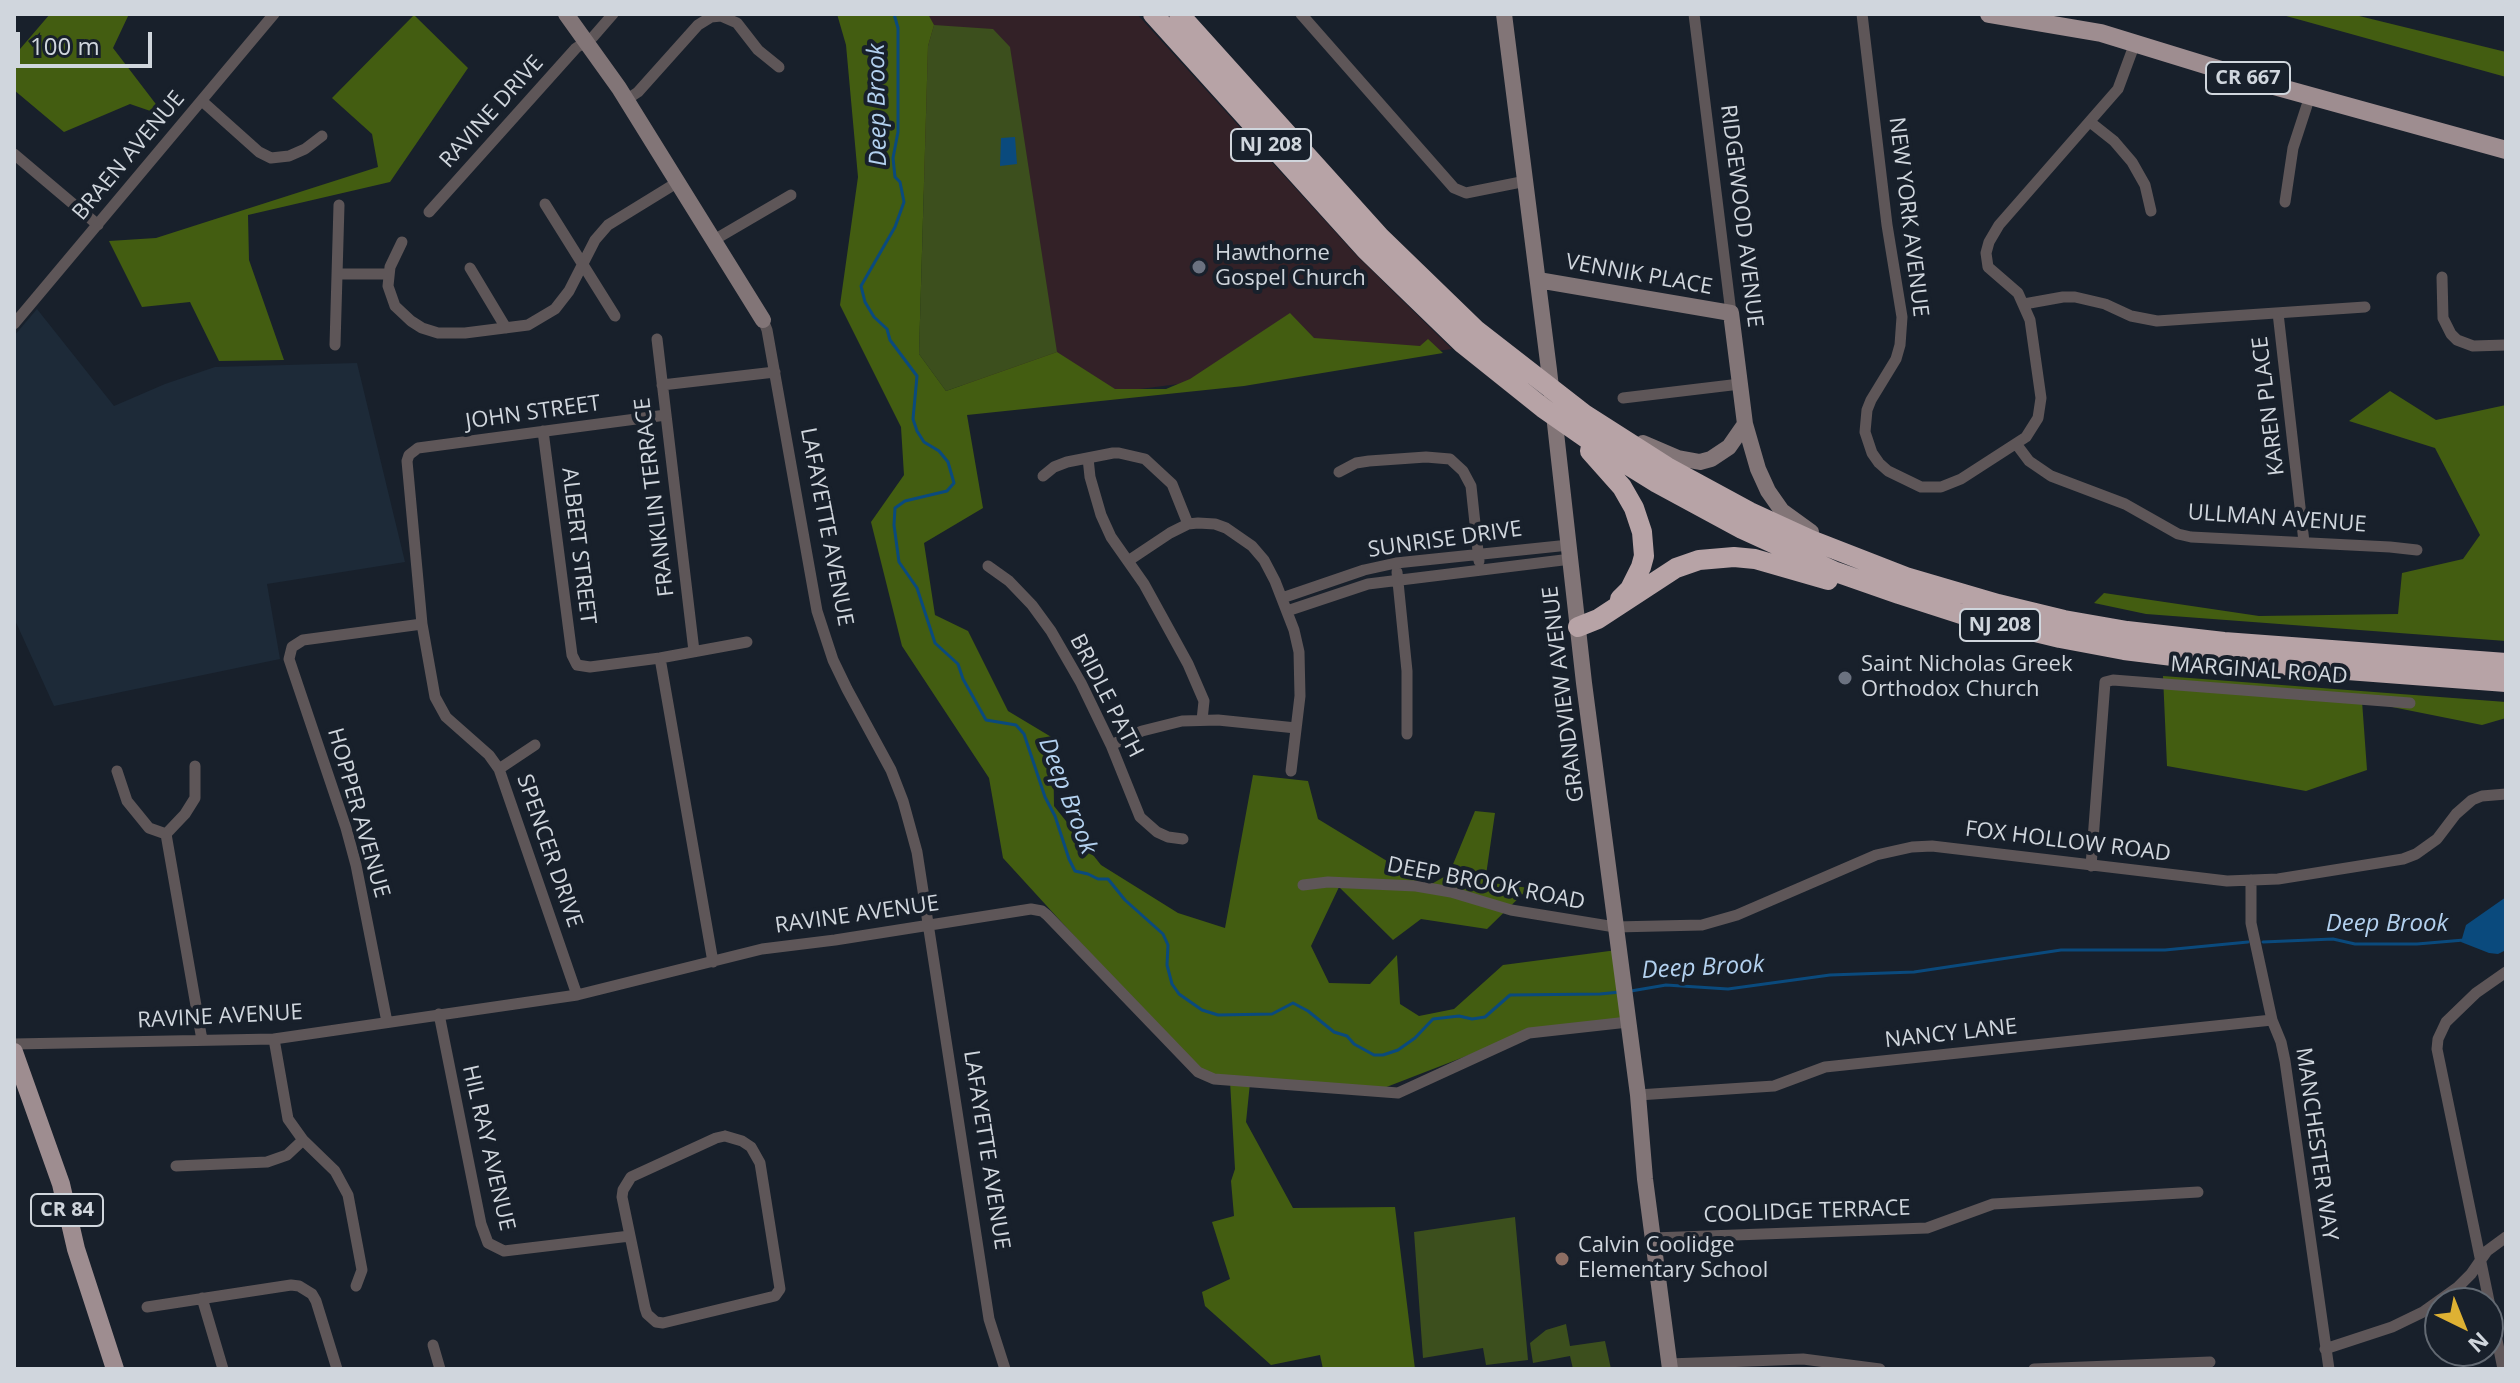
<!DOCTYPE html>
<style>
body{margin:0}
#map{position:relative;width:2520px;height:1383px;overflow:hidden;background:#18202b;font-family:"Open Sans",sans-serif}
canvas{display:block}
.frame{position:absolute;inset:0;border:16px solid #d0d6dd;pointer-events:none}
.north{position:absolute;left:2424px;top:1287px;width:80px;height:80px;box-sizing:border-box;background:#18202b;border:2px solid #626972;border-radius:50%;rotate:137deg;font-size:22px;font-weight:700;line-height:32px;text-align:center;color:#d0d6dd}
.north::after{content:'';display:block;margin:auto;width:28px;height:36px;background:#deb133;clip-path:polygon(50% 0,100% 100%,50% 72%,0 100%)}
.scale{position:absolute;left:16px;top:32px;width:136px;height:36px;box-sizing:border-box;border:4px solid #d0d6dd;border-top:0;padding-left:10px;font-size:24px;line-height:28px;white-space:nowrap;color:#d0d6dd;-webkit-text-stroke:6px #18202b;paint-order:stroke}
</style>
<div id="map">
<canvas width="2520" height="1383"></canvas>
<div class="frame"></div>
<div class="north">N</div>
<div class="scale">100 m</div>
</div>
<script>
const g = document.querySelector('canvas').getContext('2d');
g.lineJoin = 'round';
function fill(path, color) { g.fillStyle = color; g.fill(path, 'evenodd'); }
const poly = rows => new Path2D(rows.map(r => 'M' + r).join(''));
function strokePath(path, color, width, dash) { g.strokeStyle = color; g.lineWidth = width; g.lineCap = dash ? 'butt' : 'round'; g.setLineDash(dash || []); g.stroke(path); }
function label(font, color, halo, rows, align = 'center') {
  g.font = font + ' "Open Sans",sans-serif'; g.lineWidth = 8; g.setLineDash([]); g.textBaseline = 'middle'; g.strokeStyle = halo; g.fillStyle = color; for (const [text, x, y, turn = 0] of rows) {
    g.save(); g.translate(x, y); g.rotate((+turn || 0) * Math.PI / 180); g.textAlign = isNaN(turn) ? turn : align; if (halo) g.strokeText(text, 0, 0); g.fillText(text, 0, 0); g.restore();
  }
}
fill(poly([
 [887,14,1137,14,1357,256,1452,349,968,411]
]), '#332127');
fill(poly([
 [37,309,114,406,165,384,215,367,357,363,405,562,267,584,280,659,54,706,14,618,14,336]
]), '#1d2a38');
fill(poly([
 [934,25,993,29,1010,47,1057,352,946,391,919,354,928,46],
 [1515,1217,1528,1360,1486,1365,1483,1348,1423,1358,1414,1232],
 [1566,1324,1570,1346,1605,1341,1611,1369,1573,1369,1570,1356,1533,1363,1530,1343,1546,1330]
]), '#3c4f1d');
fill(poly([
 [50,14,129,14,113,48,165,116,130,104,64,132,14,90,14,56],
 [837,14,928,14,934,25,928,46,919,354,946,391,1057,352,1115,389,1166,389,1190,379,1290,313,1314,338,1420,346,1428,339,1443,353,1244,386,967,415,983,508,924,543,935,615,968,631,1008,711,1053,738,1054,806,1101,865,1178,913,1225,928,1253,775,1308,781,1318,819,1428,886,1449,874,1475,811,1495,813,1485,882,1529,888,1487,929,1421,919,1393,940,1339,887,1311,946,1329,983,1370,984,1397,955,1400,1004,1419,1016,1454,1009,1503,965,1617,950,1625,1020,1518,1036,1371,1093,1250,1083,1246,1122,1293,1208,1395,1207,1415,1369,1323,1369,1320,1355,1271,1365,1205,1306,1202,1292,1230,1279,1212,1222,1234,1216,1231,1181,1235,1169,1230,1081,1193,1066,1003,858,989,778,902,646,871,522,904,475,901,427,840,305,858,177,846,45],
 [2279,14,2351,14,2506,52,2506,77],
 [414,15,468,68,390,182,248,215,249,260,284,360,219,361,190,302,142,307,109,241,156,238,378,167,372,134,332,98],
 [2390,391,2436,420,2506,405,2506,641,2146,614,2094,603,2104,593,2259,616,2398,614,2402,573,2463,559,2480,535,2435,448,2349,421],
 [2163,676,2506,702,2506,718,2482,725,2362,701,2367,770,2306,791,2167,766]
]), '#435d11');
fill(poly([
 [1015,137,1017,164,1000,166,1001,138],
 [2506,897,2506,950,2498,954,2489,953,2461,942,2466,925]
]), '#0a4a7d');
strokePath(poly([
 [894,14,898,28,898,132,893,158,895,177,900,182,904,202,895,227,861,286,865,302,874,317,887,329,890,340,917,376,913,419,917,431,924,442,939,451,948,462,954,483,947,491,905,501,895,508,894,525,899,562,917,588,935,643,958,664,963,679,986,720,1016,725,1024,734,1045,797,1055,816,1069,859,1075,871,1088,874,1098,879,1108,879,1125,900,1163,934,1168,945,1167,965,1172,984,1179,994,1202,1010,1218,1015,1272,1014,1293,1003,1308,1011,1334,1032,1347,1036,1354,1044,1374,1055,1383,1055,1398,1050,1415,1038,1433,1019,1459,1016,1472,1019,1485,1017,1510,995,1600,994,1620,992],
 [2263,942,2333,939,2355,944,2417,944,2464,940],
 [1631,991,1666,985,1728,989,1830,975,1914,972,2061,950,2165,950,2248,942]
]), '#0a4a7d', 3);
strokePath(poly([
 [1301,14,1454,188,1466,193,1526,181],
 [1694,14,1731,313],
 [1862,14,1887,225,1902,317,1900,345,1896,359,1871,400,1867,410,1865,432,1872,453,1879,463,1888,471,1921,487,1941,487,1961,479,2026,437,2038,418,2041,398,2030,320,2018,293,1988,267,1986,253,1989,242,1999,225,2118,89,2135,43],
 [626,100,638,92,698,25,711,17,721,16,737,23,758,50,779,67],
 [202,101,259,152,271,158,289,156,305,149,322,136],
 [2090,122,2114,141,2132,162,2145,185,2151,211],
 [14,154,98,225],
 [2285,202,2293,148,2310,96],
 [545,204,615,316],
 [429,212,576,48,593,37,613,14],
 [714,240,791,195],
 [402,242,390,267,388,286,395,306,411,321,422,328,438,333,465,333,528,325,555,309,569,291,595,240,608,225,678,182],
 [470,268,506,328],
 [337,274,389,274],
 [2442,277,2443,318,2451,334,2457,340,2473,346,2506,345],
 [2024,304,2063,297,2075,297,2105,304,2131,316,2157,321,2365,307],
 [2278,313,2304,542],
 [763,320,767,330,817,611,833,660,847,689,891,770,903,801,917,852,989,1319,1005,1369],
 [14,324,274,14],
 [657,339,694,651],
 [335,345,339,205],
 [662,385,775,372],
 [1623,398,1740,384],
 [543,431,572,655,577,665,590,667,660,658,747,642],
 [2017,445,2029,461,2051,476,2125,504,2178,534,2191,537,2390,547,2417,550],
 [1088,458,1090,477,1101,515,1111,537,1144,584,1188,664,1204,701,1202,720],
 [1339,472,1356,463,1369,461,1426,457,1450,459,1463,471,1471,486,1479,561],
 [1043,476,1054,467,1067,462,1113,453,1119,453,1145,459,1172,484,1188,524],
 [1128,561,1170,533,1188,524,1198,523,1215,524,1226,528,1252,546,1264,560,1275,581,1294,630,1299,652,1300,696,1291,771],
 [988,566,1009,581,1032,605,1051,631,1081,683,1111,745,1140,817,1157,832,1168,837,1183,839],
 [1397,572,1407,671,1407,734],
 [1282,598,1364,570,1396,563,1569,545],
 [1287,611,1368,584,1571,559],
 [660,658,713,962],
 [1111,745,1142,731,1182,721,1218,720,1296,728],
 [499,769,535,745],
 [117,771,127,801,149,828,166,834],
 [166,834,202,1040],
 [166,834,185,814,195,798,195,766],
 [2091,866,2105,682,2113,680,2410,703],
 [2251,880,2251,923,2272,1020,2281,1042,2285,1061,2329,1369],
 [1303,885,1328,882,1416,886,1451,892,1511,910,1615,927,1702,925,1737,915,1876,855,1912,847,1932,846,2227,881,2278,879,2403,859,2416,854,2437,839,2456,814,2472,800,2482,796,2506,794],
 [577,995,499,769,489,755,446,717,435,697,422,624,407,461,409,455,418,448,666,415],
 [439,1014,481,1224,488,1243,504,1251,630,1236],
 [387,1022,356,865,346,828,289,659,292,647,303,640,422,624],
 [274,1039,288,1119,303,1140,335,1171,348,1195,362,1270,356,1286],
 [14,1044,274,1039,577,995,762,949,835,940,1031,909,1042,911,1047,915,1198,1072,1214,1079,1398,1093,1529,1033,1628,1022],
 [1638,1095,1774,1086,1825,1067,2272,1020],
 [725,1136,742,1141,751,1147,760,1163,780,1289,775,1296,663,1323,656,1322,647,1314,645,1308,622,1197,623,1190,631,1177,716,1138,725,1136],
 [176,1166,267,1162,287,1155,303,1140],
 [1653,1238,1927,1228,1993,1204,2198,1192],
 [202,1298,223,1369],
 [147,1307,291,1285,299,1286,312,1294,316,1301,337,1369],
 [433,1345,440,1369],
 [2325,1349,2392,1327,2423,1312,2458,1287,2471,1274,2487,1251,2506,1237],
 [1669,1364,1803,1359,1880,1369],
 [2034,1369,2210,1362],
 [2503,1369,2437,1049,2438,1039,2446,1022,2476,993,2506,972]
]), '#5e5658', 11);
strokePath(poly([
 [566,14,619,88,763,320],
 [1504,14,1549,370,1584,683,1638,1095,1645,1179,1670,1369],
 [1538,280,1731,313,1745,424,1758,469,1768,491,1782,511,1811,532],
 [1643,443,1678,458,1700,462,1711,459,1729,447,1745,424]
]), '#827577', 16);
strokePath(poly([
 [1989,14,2101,33,2267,84,2506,150],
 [14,1052,61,1184,76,1249,115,1369]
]), '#9e8d90', 18);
strokePath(poly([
 [1153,14,1366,250,1463,344,1543,408,1599,447,1657,483,1742,529,1836,572,1899,594,1961,614,2060,638,2124,650,2189,658,2506,682],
 [1179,14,1380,237,1476,330,1584,414,1667,467,1750,512,1811,540,1906,577,1998,604,2064,620,2127,631,2224,642,2506,663],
 [1590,451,1622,487,1634,508,1642,532,1644,556,1641,567,1630,589,1620,599],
 [1578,627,1598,619,1676,568,1699,560,1734,557,1755,559,1828,580]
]), '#b7a3a6', 20);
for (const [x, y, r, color] of [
 [1199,267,8,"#6b7280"],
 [1845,678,8,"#6b7280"],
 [1562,1259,8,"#8d6e63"]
]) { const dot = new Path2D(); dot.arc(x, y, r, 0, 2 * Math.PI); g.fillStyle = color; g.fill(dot); strokePath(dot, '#18202b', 3); }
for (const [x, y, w] of [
 [2248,78,84],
 [1271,145,80],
 [2000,625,80],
 [67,1210,72]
]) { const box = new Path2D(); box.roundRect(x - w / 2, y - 16, w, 32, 6); g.fillStyle = '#18202b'; g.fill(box); strokePath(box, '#d0d6dd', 2); }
label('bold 20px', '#d0d6dd', null, [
 ["CR 667",2248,78],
 ["NJ 208",1271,145],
 ["NJ 208",2000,625],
 ["CR 84",67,1210]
]);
label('22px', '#d0d6dd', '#18202b', [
 ["RAVINE DRIVE",492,112,-48],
 ["BRAEN AVENUE",129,156,-50],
 ["RIDGEWOOD AVENUE",1741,216,83],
 ["NEW YORK AVENUE",1908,217,83],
 ["VENNIK PLACE",1639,275,10],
 ["KAREN PLACE",2269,406,-97],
 ["JOHN STREET",533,413,-8],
 ["FRANKLIN TERRACE",655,497,-97],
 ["ULLMAN AVENUE",2277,519,4],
 ["LAFAYETTE AVENUE",826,527,79],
 ["SUNRISE DRIVE",1445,540,-8],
 ["ALBERT STREET",578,546,83],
 ["MARGINAL ROAD",2259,671,4],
 ["GRANDVIEW AVENUE",1564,694,-97],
 ["BRIDLE PATH",1106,696,63],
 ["HOPPER AVENUE",358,813,74],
 ["FOX HOLLOW ROAD",2068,842,7],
 ["SPENCER DRIVE",549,851,71],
 ["DEEP BROOK ROAD",1486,884,11],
 ["RAVINE AVENUE",857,915,-8],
 ["RAVINE AVENUE",220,1017,-3],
 ["NANCY LANE",1951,1034,-6],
 ["MANCHESTER WAY",2316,1144,82],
 ["HIL RAY AVENUE",488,1148,77],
 ["LAFAYETTE AVENUE",986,1150,81],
 ["COOLIDGE TERRACE",1807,1212,-2]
]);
label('22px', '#d0d6dd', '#18202b', [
 ["Hawthorne",1215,254],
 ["Gospel Church",1215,279],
 ["Saint Nicholas Greek",1861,665],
 ["Orthodox Church",1861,690],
 ["Calvin Coolidge",1578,1246],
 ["Elementary School",1578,1271]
], 'left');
label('italic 24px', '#b3d1ef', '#18202b', [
 ["Deep Brook",878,105,-91],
 ["Deep Brook",1067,796,69],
 ["Deep Brook",2387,924],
 ["Deep Brook",1703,968,-3]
]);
</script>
